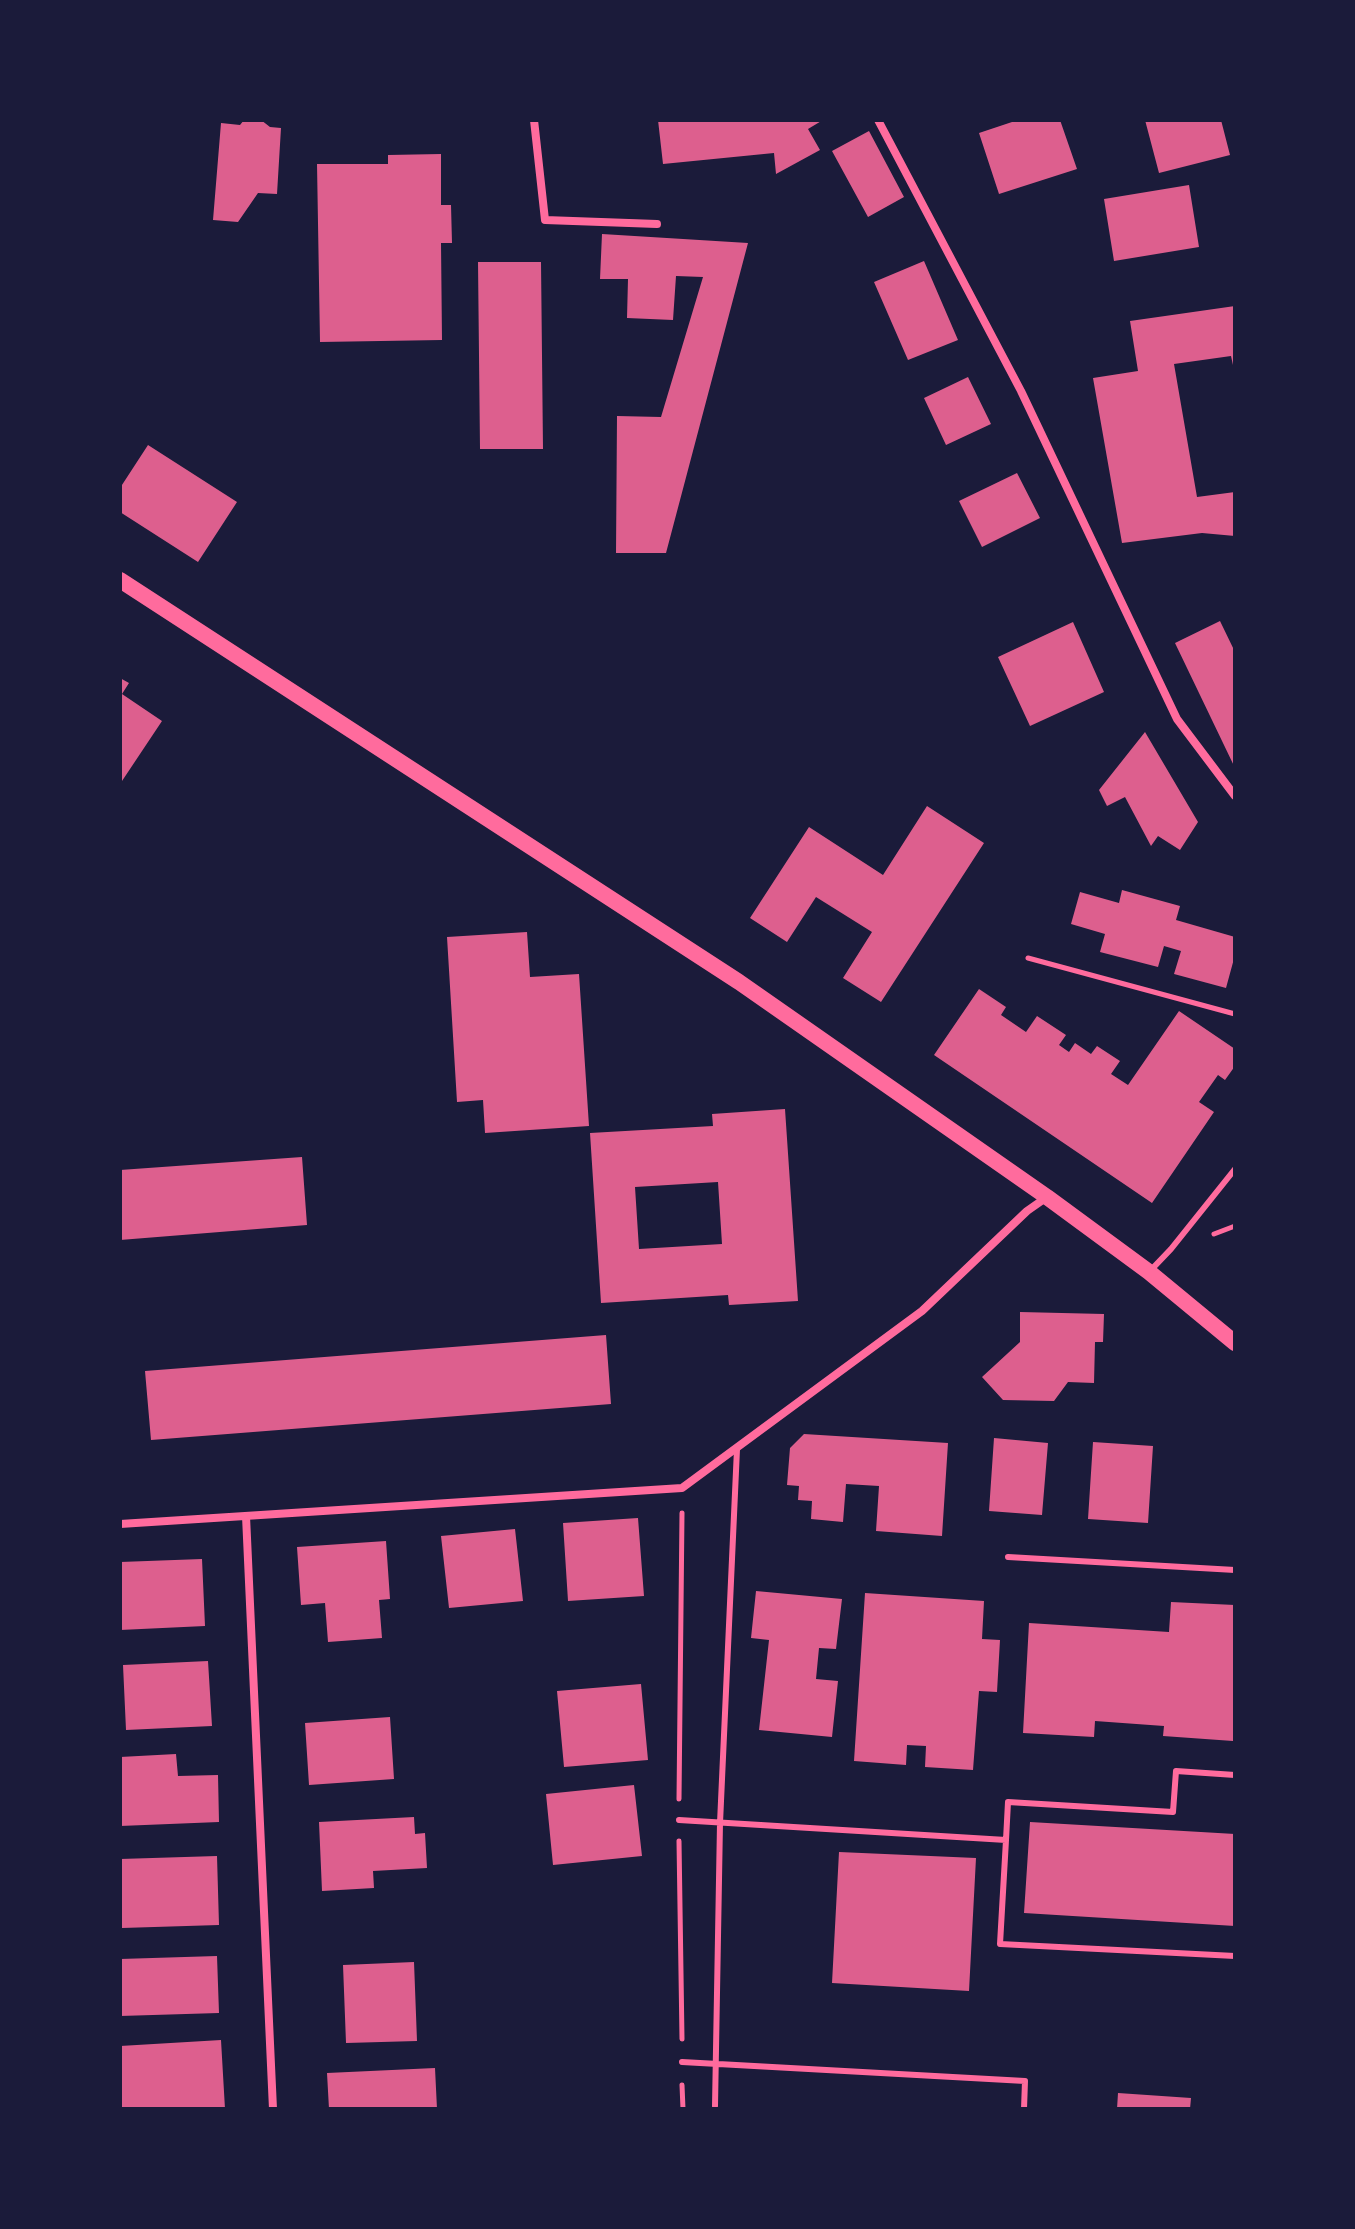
<!DOCTYPE html>
<style>
body{margin:0}
#map{position:relative;width:1355px;height:2229px;overflow:hidden;background:#1b1b3a;font-family:Raleway,sans-serif}
canvas{display:block}
.frame{position:absolute;inset:0;border:122px solid #1b1b3a;pointer-events:none}
</style>
<div id="map">
<canvas width="1355" height="2229"></canvas>
<div class="frame"></div>
</div>
<script>
const g = document.querySelector('canvas').getContext('2d');
g.lineJoin = 'round';
function fill(path, color) { g.fillStyle = color; g.fill(path, 'evenodd'); }
const poly = rows => new Path2D(rows.map(r => 'M' + r).join(''));
function strokePath(path, color, width, dash) { g.strokeStyle = color; g.lineWidth = width; g.lineCap = dash ? 'butt' : 'round'; g.setLineDash(dash || []); g.stroke(path); }
fill(poly([
 [244,120,261,120,270,127,281,128,277,194,258,193,238,222,213,220,221,123,240,125],
 [658,120,823,120,808,129,820,150,776,174,774,153,663,164],
 [1018,120,1060,120,1077,169,999,194,979,133],
 [1145,120,1221,120,1230,155,1159,173],
 [869,131,904,197,868,217,832,151],
 [441,154,441,205,451,205,452,243,441,243,442,340,320,342,317,164,388,164,388,155],
 [1189,185,1199,247,1114,261,1104,199],
 [602,234,748,243,666,553,616,553,617,416,661,417,703,277,676,276,673,320,627,318,628,279,600,279],
 [924,261,958,340,908,360,874,282],
 [478,262,541,262,543,449,480,449],
 [1235,306,1235,374,1231,356,1174,364,1197,497,1235,492,1235,536,1202,533,1122,543,1093,378,1138,371,1130,321],
 [968,377,991,424,946,445,924,398],
 [148,445,237,502,198,562,120,512,120,488],
 [1017,473,1040,518,982,547,959,501],
 [1220,621,1235,652,1235,768,1175,643],
 [1073,622,1104,692,1030,726,998,657],
 [120,678,129,683,122,694,162,721,120,784],
 [1145,732,1198,822,1180,850,1158,836,1151,846,1125,797,1107,806,1099,790],
 [927,806,984,843,881,1002,843,978,872,932,816,897,787,942,750,918,809,827,883,875],
 [1122,890,1180,906,1176,920,1235,937,1235,955,1226,988,1174,974,1181,951,1164,946,1158,967,1100,952,1105,934,1071,924,1080,892,1119,903],
 [527,932,530,977,579,974,589,1126,485,1133,483,1100,457,1102,447,937],
 [979,989,1006,1007,1001,1015,1026,1032,1037,1016,1066,1035,1059,1045,1069,1052,1075,1043,1091,1054,1097,1046,1120,1061,1111,1074,1128,1085,1179,1011,1235,1049,1235,1066,1225,1080,1218,1075,1199,1102,1214,1112,1152,1203,934,1055],
 [785,1109,798,1301,729,1305,728,1295,601,1303,590,1133,713,1126,712,1114],
 [718,1182,722,1244,639,1249,635,1187],
 [302,1157,307,1225,120,1240,120,1170],
 [1020,1312,1104,1314,1103,1342,1095,1342,1094,1383,1068,1382,1054,1401,1003,1400,982,1377,1020,1342],
 [606,1335,611,1404,151,1440,145,1371],
 [804,1434,948,1443,942,1536,876,1531,879,1486,846,1484,843,1522,811,1519,812,1501,798,1500,799,1486,787,1485,790,1448],
 [994,1438,1048,1443,1042,1515,989,1511],
 [1093,1442,1153,1446,1148,1523,1088,1519],
 [638,1518,644,1596,568,1601,563,1523],
 [515,1529,523,1601,449,1608,441,1536],
 [386,1541,390,1599,379,1600,382,1638,328,1642,325,1603,301,1605,297,1547],
 [202,1559,205,1626,120,1630,120,1562],
 [756,1591,842,1599,836,1649,819,1648,816,1679,838,1681,832,1737,759,1730,769,1640,751,1638],
 [865,1593,984,1601,982,1639,1000,1640,997,1692,979,1691,973,1770,925,1767,926,1746,907,1745,906,1765,854,1761],
 [1171,1602,1235,1605,1233,1741,1163,1736,1164,1726,1095,1721,1094,1737,1023,1733,1029,1623,1169,1632],
 [208,1661,212,1726,126,1730,123,1665],
 [641,1684,648,1760,564,1767,557,1691],
 [390,1717,394,1779,309,1785,305,1723],
 [176,1754,178,1776,218,1775,219,1822,120,1826,120,1757],
 [634,1785,642,1856,553,1865,546,1794],
 [414,1817,415,1834,425,1833,427,1868,373,1871,374,1888,322,1891,319,1822],
 [1030,1822,1235,1834,1235,1926,1024,1913],
 [839,1852,976,1858,969,1991,832,1983],
 [217,1856,219,1925,122,1928,120,1859],
 [217,1956,219,2013,120,2016,120,1959],
 [414,1962,417,2041,346,2043,343,1965],
 [221,2040,225,2109,121,2109,120,2046],
 [435,2068,437,2109,329,2109,327,2073],
 [1118,2093,1191,2098,1190,2109,1117,2109]
]), '#dd5f8e');
strokePath(poly([
 [1028,958,1235,1014],
 [1214,1234,1235,1226],
 [679,1799,682,1513],
 [679,1841,682,2039],
 [682,2085,683,2109]
]), '#ff6b9d', 5);
strokePath(poly([
 [1151,1270,1171,1249,1235,1169],
 [1008,1557,1235,1570],
 [679,1820,1006,1840,1008,1802,1173,1812,1176,1771,1235,1775],
 [1006,1840,1000,1944,1235,1956],
 [682,2062,1025,2081,1024,2109],
 [715,2106,720,1823,737,1449]
]), '#ff6b9d', 6);
strokePath(poly([
 [534,120,545,220,657,224],
 [878,120,1021,391,1177,719,1235,796],
 [246,1516,273,2109],
 [120,1524,682,1488,922,1311,1027,1211,1047,1197]
]), '#ff6b9d', 8);
strokePath(poly([
 [120,580,739,982,1047,1197,1149,1272,1235,1343]
]), '#ff6b9d', 16);
</script>
